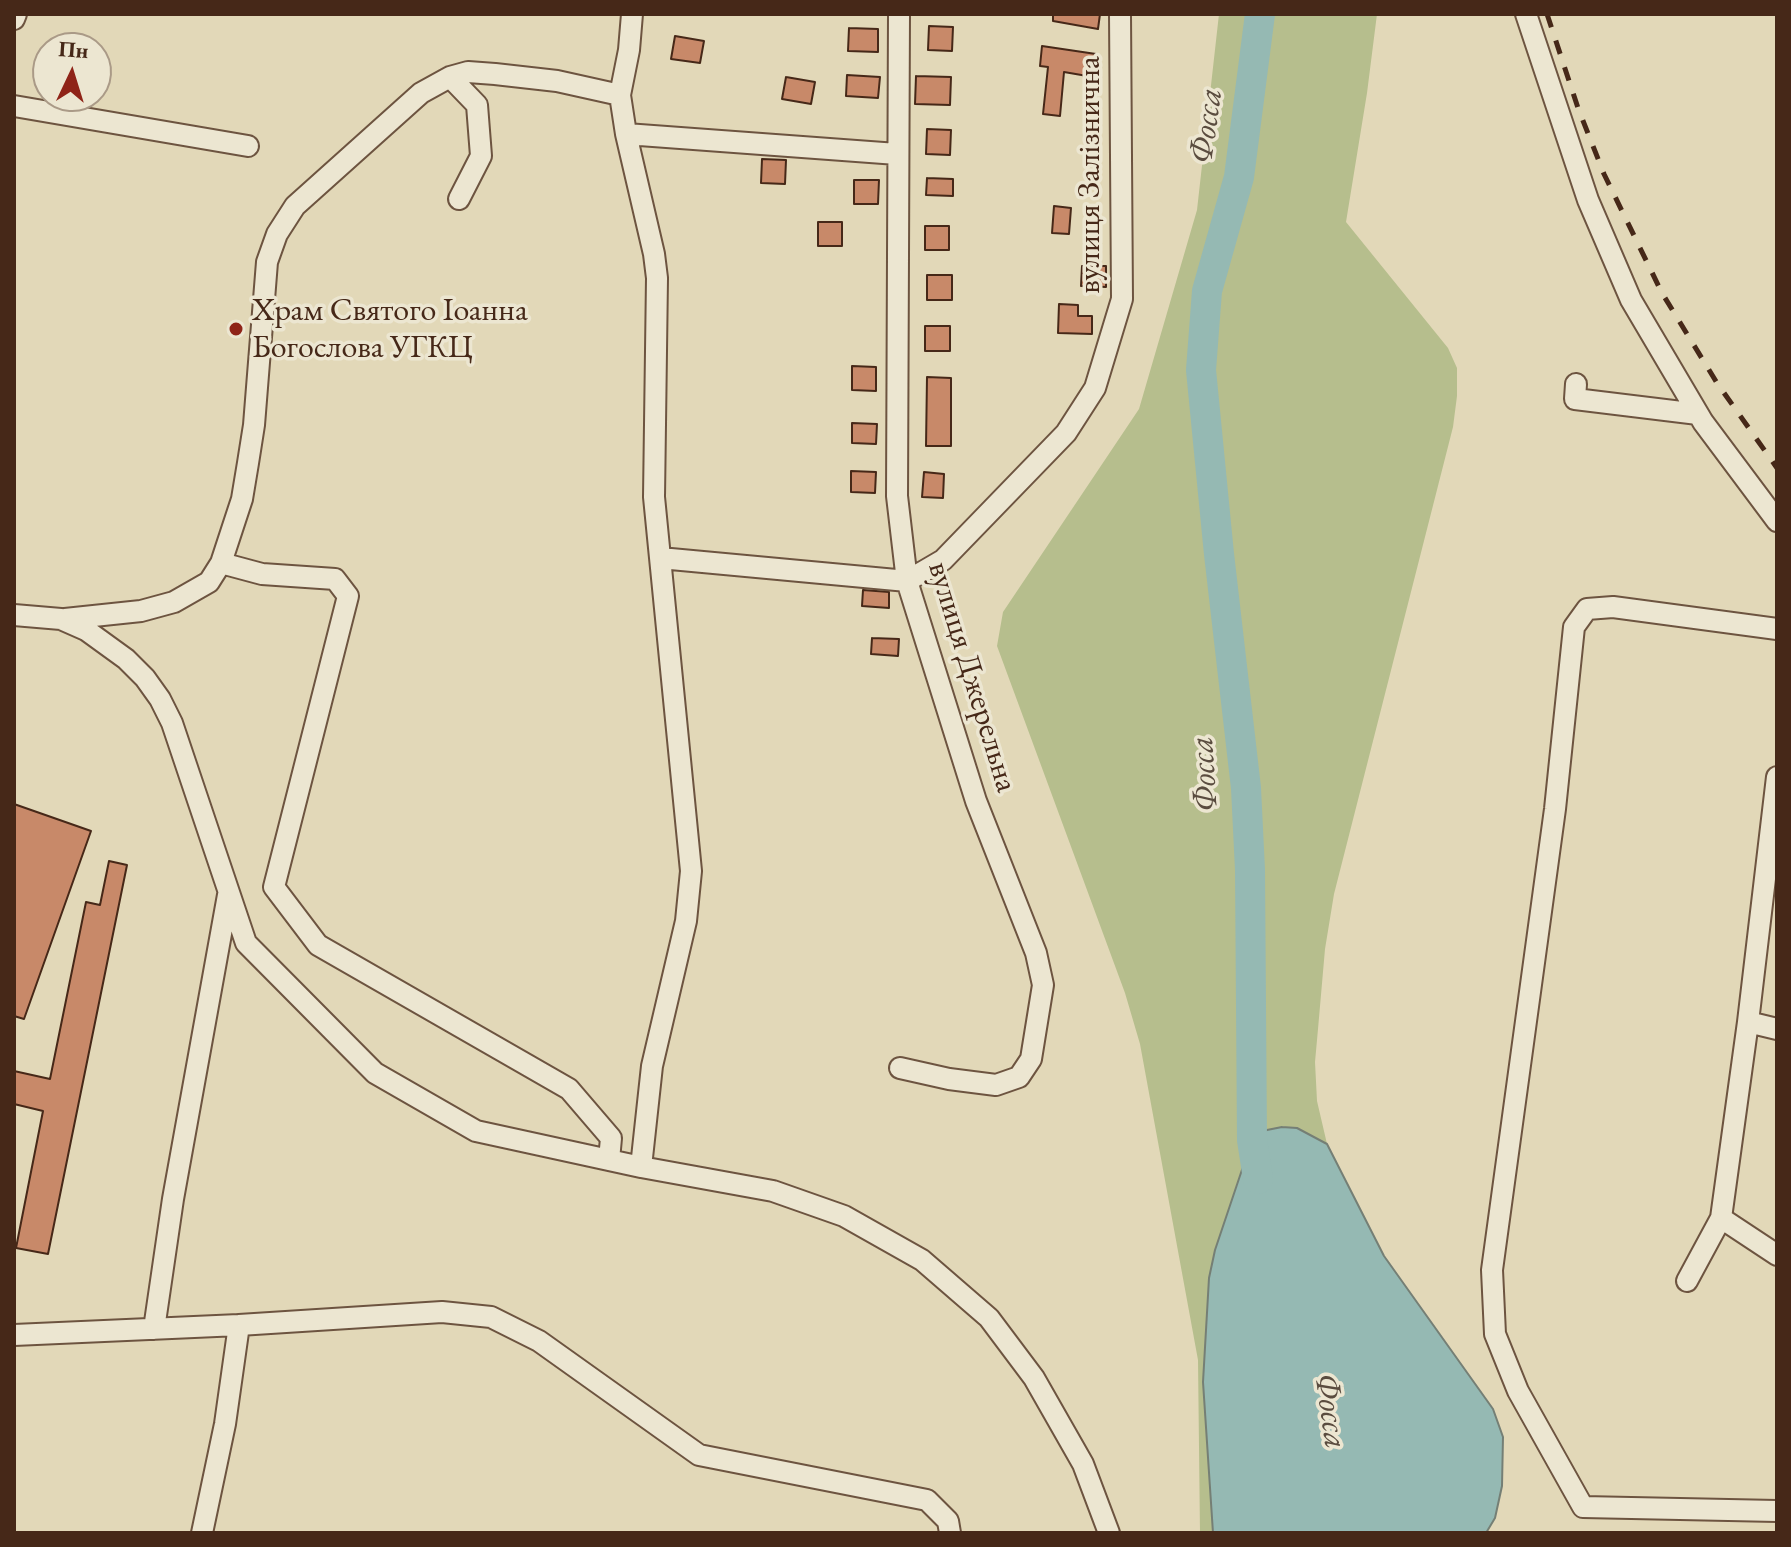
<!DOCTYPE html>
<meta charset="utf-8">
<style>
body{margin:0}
#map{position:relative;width:1791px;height:1547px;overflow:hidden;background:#e2d8b8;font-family:"EB Garamond",serif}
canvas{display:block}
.frame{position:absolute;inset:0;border:16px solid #462818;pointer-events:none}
.north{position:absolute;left:32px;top:32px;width:80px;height:80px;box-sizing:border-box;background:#ece6d1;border:2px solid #aa9a87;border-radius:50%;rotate:4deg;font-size:22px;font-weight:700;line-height:32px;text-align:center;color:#462818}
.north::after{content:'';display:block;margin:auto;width:28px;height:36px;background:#8f2418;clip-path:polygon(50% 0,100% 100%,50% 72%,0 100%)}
</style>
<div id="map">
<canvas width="1791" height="1547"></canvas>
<div class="frame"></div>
<div class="north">Пн</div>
</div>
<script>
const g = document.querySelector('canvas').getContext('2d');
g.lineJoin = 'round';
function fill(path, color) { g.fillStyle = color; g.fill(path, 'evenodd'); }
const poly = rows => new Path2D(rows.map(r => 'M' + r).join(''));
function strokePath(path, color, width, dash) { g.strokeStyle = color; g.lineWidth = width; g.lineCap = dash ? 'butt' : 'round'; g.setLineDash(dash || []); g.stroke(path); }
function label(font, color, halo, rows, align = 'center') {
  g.font = font + ' "EB Garamond",serif'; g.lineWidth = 7; g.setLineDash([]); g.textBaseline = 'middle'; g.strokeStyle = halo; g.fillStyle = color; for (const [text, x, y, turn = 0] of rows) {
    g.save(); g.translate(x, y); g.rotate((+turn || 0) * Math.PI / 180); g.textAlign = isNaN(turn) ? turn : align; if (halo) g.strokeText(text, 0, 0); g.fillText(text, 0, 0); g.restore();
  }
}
fill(poly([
 [1219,14,1377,14,1367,93,1346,222,1448,348,1457,368,1457,396,1453,427,1334,894,1325,949,1318,1029,1315,1062,1317,1101,1327,1144,1384,1256,1235,1533,1200,1533,1198,1360,1140,1044,1125,993,997,646,1003,612,1139,409,1197,210]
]), '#b6be8d');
const water = poly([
 [1282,1127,1297,1128,1327,1144,1384,1256,1493,1409,1503,1437,1502,1486,1495,1518,1486,1533,1213,1533,1203,1382,1209,1278,1215,1250,1252,1140,1267,1130,1282,1127]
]);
fill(water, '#95b9b3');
strokePath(water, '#757f75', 2);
strokePath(poly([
 [1258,1179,1252,1140,1250,870,1246,788,1219,554,1201,370,1207,291,1239,177,1260,14]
]), '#95b9b3', 30);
const building = poly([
 [1053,14,1100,14,1098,29,1053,21,1053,14],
 [929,26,953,27,952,51,928,50,929,26],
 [849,28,878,29,878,52,848,51,849,28],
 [675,36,704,41,700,63,671,59,675,36],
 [1042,46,1096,54,1093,77,1064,72,1060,116,1043,114,1048,67,1040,66,1042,46],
 [847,75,880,77,878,98,846,96,847,75],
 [916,76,951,77,950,105,915,104,916,76],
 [786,77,815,82,811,104,782,99,786,77],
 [927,129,951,130,950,155,926,154,927,129],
 [762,159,786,160,785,184,761,183,762,159],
 [927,178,953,179,953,196,926,195,927,178],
 [854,180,879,180,878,204,854,204,854,180],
 [1054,206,1071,208,1069,234,1052,233,1054,206],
 [818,222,842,222,842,246,818,246,818,222],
 [925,226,949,226,949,250,925,250,925,226],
 [1082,266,1106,266,1106,287,1081,286,1082,266],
 [927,275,952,275,952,300,927,300,927,275],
 [1059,304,1078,305,1078,316,1092,316,1092,334,1058,333,1059,304],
 [925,326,950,326,950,351,925,351,925,326],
 [852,366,876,367,876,391,852,390,852,366],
 [927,377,951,378,951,446,926,446,927,377],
 [852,423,877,424,876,444,852,443,852,423],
 [851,471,876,472,875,493,851,492,851,471],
 [924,472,944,474,943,498,922,497,924,472],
 [863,590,889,592,889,608,862,606,863,590],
 [872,638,899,639,898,656,871,654,872,638],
 [14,804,91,831,24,1019,14,1016,14,804],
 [109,861,127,865,48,1254,16,1248,43,1111,14,1104,14,1071,50,1079,86,902,100,905,109,861]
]);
fill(building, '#c88969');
strokePath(building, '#462818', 2);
const minor = poly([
 [632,14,629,50,620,95,626,134,654,254,657,278,654,497,691,871,686,921,652,1066,641,1167],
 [899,14,897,496,907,581,976,801,1036,953,1043,985,1031,1059,1019,1077,996,1085,949,1079,900,1068],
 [1526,14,1588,200,1631,300,1703,422,1777,521],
 [14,19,16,14],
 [450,77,477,105,481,156,459,199],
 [14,106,248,146],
 [626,134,897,154],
 [1576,384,1575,399,1698,414],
 [660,558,907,581,943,560,1066,433,1095,388,1122,299,1120,14],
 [221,563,262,574,335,579,348,596,274,887,318,945,569,1089,611,1138,609,1160],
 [14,615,61,619,86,630,126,659,145,678,160,699,172,723,246,943,375,1073,476,1131,641,1167,773,1191,844,1216,922,1260,989,1318,1034,1378,1083,1464,1109,1533],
 [65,619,141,611,174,602,209,582,221,563,242,499,248,463,254,425,267,262,277,234,295,206,421,93,450,77,468,72,495,74,557,81,620,95],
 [1777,629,1613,607,1587,609,1574,627,1555,809,1492,1270,1495,1334,1518,1391,1583,1507,1777,1511],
 [1777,777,1748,1022,1777,1029],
 [1748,1022,1721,1218,1777,1255],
 [1687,1281,1721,1218],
 [239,1325,442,1312,491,1317,539,1341,699,1455,927,1500,948,1521,950,1533],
 [154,1329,173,1199,228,895],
 [14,1335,239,1325,225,1424,202,1533]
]);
strokePath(minor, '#6d5440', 24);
strokePath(minor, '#ece6d1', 20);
strokePath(poly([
 [1547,14,1578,108,1604,174,1662,293,1717,383,1777,468]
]), '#462818', 5, [14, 14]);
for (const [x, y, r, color] of [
 [236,329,8,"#8f2418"]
]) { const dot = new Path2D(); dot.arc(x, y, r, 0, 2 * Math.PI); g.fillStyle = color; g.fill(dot); strokePath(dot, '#ece6d1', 3); }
label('32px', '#462818', '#ece6d1', [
 ["вулиця Залізнична",1090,175,-90],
 ["вулиця Джерельна",972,677,73]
]);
label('32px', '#462818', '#ece6d1', [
 ["Храм Святого Іоанна",252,311],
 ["Богослова УГКЦ",252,348]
], 'left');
label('italic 34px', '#5a4c3f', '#ece6d1', [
 ["Фосса",1207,126,-82],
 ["Фосса",1205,774,-94],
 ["Фосса",1330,1411,82]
]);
</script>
